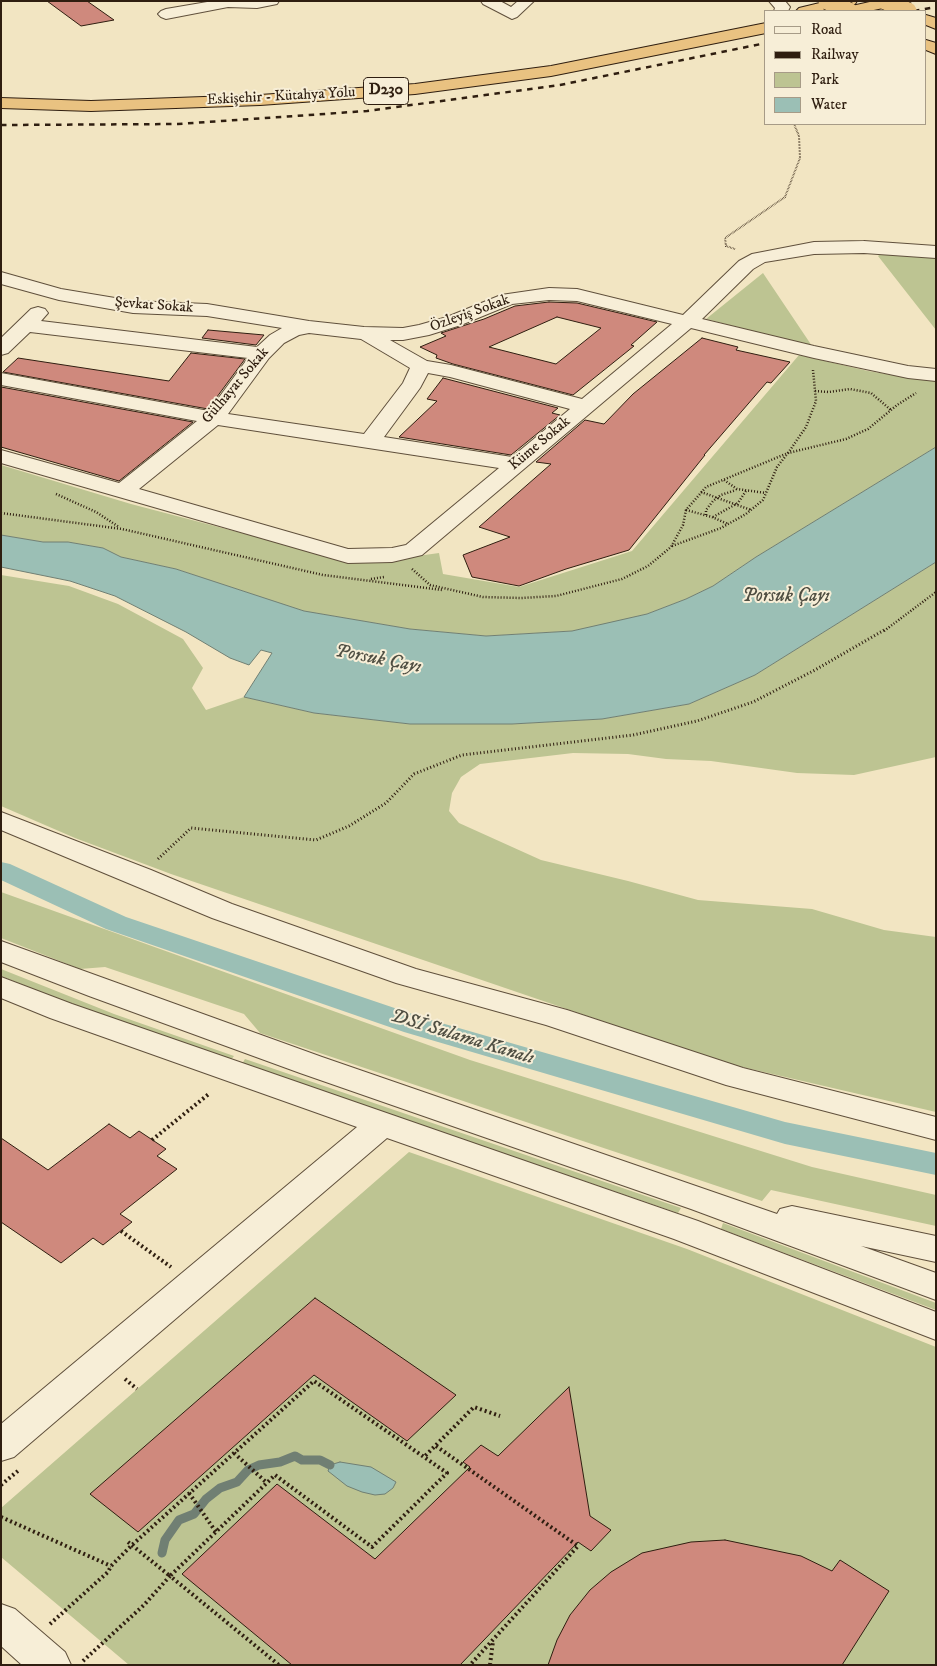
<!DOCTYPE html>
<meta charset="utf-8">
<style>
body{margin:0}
#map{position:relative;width:937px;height:1666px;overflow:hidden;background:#f2e5c2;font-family:"IM FELL DW Pica",serif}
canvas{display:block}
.frame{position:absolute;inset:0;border:2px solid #2f1e10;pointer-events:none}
.legend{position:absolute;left:764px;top:10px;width:162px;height:115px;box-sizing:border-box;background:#f7eed7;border:1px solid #a79b87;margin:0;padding:6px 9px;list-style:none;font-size:15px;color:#2f1e10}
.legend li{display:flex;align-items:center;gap:10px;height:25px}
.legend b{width:25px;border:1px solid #a79b87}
</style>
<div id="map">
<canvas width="937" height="1666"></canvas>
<div class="frame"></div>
<ul class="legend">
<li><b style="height:6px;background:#f7eed7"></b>Road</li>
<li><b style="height:6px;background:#2f1e10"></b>Railway</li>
<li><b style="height:14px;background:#bdc492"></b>Park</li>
<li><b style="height:14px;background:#9bbfb5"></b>Water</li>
</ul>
</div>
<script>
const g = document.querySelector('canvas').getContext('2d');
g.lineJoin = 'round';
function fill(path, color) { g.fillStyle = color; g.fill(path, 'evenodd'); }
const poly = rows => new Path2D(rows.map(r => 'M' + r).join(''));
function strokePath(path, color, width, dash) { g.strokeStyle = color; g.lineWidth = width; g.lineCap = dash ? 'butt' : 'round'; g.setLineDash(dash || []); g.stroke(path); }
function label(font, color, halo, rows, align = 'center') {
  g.font = font + ' "IM FELL DW Pica",serif'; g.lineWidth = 4; g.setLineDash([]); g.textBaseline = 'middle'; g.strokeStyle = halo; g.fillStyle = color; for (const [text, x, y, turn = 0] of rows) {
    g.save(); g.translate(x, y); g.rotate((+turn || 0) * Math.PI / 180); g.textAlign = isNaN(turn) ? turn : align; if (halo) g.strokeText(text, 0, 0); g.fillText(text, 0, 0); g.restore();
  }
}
fill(poly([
 [883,251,936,255,936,330,878,256],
 [763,273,812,346,706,319],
 [799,355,868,371,923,380,936,380,936,447,756,557,713,586,686,599,647,614,612,623,572,631,486,636,410,629,303,611,176,569,121,557,103,548,68,542,43,542,1,535,1,465,131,504,348,561,382,561,439,553,443,574,519,587,632,551],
 [936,562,936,757,854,775,797,773,711,761,666,759,628,754,573,753,480,764,461,777,452,793,449,811,459,823,541,860,628,881,698,900,812,909,884,930,936,937,936,1112,725,1063,171,874,75,838,1,806,1,575,69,586,118,604,183,639,203,668,192,688,206,710,244,697,314,713,410,724,512,724,602,719,689,704,755,675],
 [1,892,470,1060,812,1167,936,1195,936,1226,771,1190,762,1201,260,1033,244,1014,105,967,80,969,1,938],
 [1,969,114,1014,234,1056,230,1061,109,1019,1,976],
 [245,1059,365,1100,681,1208,678,1213,242,1064],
 [409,1152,687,1249,936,1347,936,1665,129,1665,1,1557,1,1508],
 [723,1223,936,1303,936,1310,721,1229]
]), '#bdc492');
const water = poly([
 [936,447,936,562,755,675,689,704,602,719,512,724,410,724,314,713,244,697,272,653,261,650,249,665,230,658,186,632,115,596,70,581,1,567,1,535,43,542,68,542,103,548,121,557,176,569,304,611,410,629,486,636,572,631,647,614,686,599,713,586,756,557,936,447],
 [340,1462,371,1467,396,1482,393,1488,385,1494,375,1495,362,1492,347,1486,328,1471,330,1465,340,1462]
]);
fill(water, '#9bbfb5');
strokePath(water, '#707f73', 1);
strokePath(poly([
 [162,1553,165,1540,179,1520,194,1514,206,1499,220,1488,237,1482,248,1470,259,1465,280,1462,295,1456,302,1460,320,1460,330,1465]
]), '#707f73', 9);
fill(poly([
 [1,862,10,864,126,917,424,1018,785,1122,936,1153,936,1175,785,1144,404,1032,106,929,1,880,1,862]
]), '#9bbfb5');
const building = poly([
 [47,1,87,1,114,20,81,26,47,1],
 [549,302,577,303,657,322,631,345,634,346,573,395,453,364,436,358,437,355,420,347,446,336,441,333,484,319,515,306,549,302],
 [557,317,601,328,556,364,489,347,557,317],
 [208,330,264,335,256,345,202,338,208,330],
 [702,338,738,347,736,350,790,362,771,383,767,382,704,455,705,455,629,550,566,569,519,586,472,577,463,555,510,537,479,527,551,464,536,462,585,420,604,424,633,394,702,338],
 [191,353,245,359,208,409,3,372,18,358,169,381,191,353],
 [443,378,558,408,552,413,560,415,511,455,399,437,437,401,427,399,443,378],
 [1,387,193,422,119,481,1,447,1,387],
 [109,1124,130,1138,139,1131,166,1149,157,1156,177,1169,120,1214,132,1222,103,1245,93,1238,61,1263,1,1222,1,1138,48,1170,109,1124],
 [315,1298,456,1395,407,1441,314,1375,138,1532,90,1494,315,1298],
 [569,1387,590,1516,611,1530,591,1551,578,1542,460,1665,292,1665,182,1574,277,1484,375,1559,470,1467,463,1462,481,1445,498,1456,569,1387],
 [725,1540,801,1556,832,1571,840,1560,889,1591,842,1665,548,1665,557,1640,570,1615,590,1590,611,1572,642,1553,691,1542,725,1540]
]);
fill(building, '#cf897d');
strokePath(building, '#2f1e10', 1);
const minor = poly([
 [213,1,279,1,277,4,257,8,228,7,166,19,161,17,158,14,161,11,166,9,213,1],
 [481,1,500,1,511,7,518,1,534,1,517,17,512,19,483,4,481,1],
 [769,1,785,1,790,7,788,11,774,11,775,8,769,1],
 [864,241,936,246,936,258,864,253,814,254,765,262,753,269,702,319,814,346,908,366,936,369,936,381,908,378,814,358,691,328,422,555,392,562,348,563,1,463,1,450,119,483,197,421,1,385,1,373,209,411,248,358,30,332,8,353,1,355,1,338,31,309,38,307,45,309,48,313,41,321,257,347,270,335,282,328,207,316,133,313,59,300,1,284,1,272,61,289,133,301,207,304,309,321,364,327,403,328,419,325,447,317,501,295,549,288,577,289,683,315,739,261,752,254,814,242,864,241],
 [549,300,577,301,672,324,582,399,451,365,427,361,390,340,403,340,429,335,461,325,512,304,549,300],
 [309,333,361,339,410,368,403,383,364,434,228,414,269,358,284,343,299,335,309,333],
 [428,373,450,377,570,409,512,457,384,437,420,388,428,373],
 [218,425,499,468,406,545,392,548,348,549,139,489,218,425],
 [1,812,151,870,232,904,416,969,567,1010,743,1068,936,1117,936,1140,726,1085,546,1025,396,983,212,918,1,830,1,812],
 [1,941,322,1057,777,1214,780,1209,792,1206,936,1236,936,1262,861,1246,936,1273,936,1300,691,1209,300,1073,89,996,1,962,1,941],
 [1,977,72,1004,698,1221,936,1312,936,1340,674,1239,387,1138,14,1457,1,1461,1,1424,357,1127,50,1018,1,998,1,977],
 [1,1604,15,1609,65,1652,71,1665,22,1665,1,1646,1,1604]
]);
const highway = poly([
 [828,1,857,1,855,4,823,11,796,11,799,8,828,1],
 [874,1,904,1,902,4,869,11,840,11,843,8,874,1],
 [926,15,936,18,936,29,926,25,926,15],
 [766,23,766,33,551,76,415,94,260,105,91,111,1,108,1,98,91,101,260,95,415,84,551,66,766,23],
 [926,40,936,43,936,54,926,50,926,40]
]);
strokePath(minor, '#60503c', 2);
strokePath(highway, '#2f1e10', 2);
strokePath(poly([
 [735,249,726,246,725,238,785,197,800,158,799,136,794,124]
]), '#2f1e10', 2, [0.5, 1]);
strokePath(poly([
 [815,391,829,392,850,389,871,393,891,410],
 [724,480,737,489,766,493],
 [701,492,751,510],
 [56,494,96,512,119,527],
 [686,510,712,517,728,524],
 [1,513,122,529,323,575,442,590],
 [706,515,706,510,713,501,721,495,736,490],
 [713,517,738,503,746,491],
 [672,546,721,528,746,514,763,500,777,467,788,453,846,439,868,429,897,405,916,393],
 [412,569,430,585,483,597,521,598,556,596,622,579,648,566,671,547,683,525,686,510,706,487,788,453,806,427,816,401,813,370],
 [371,579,384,577],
 [884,631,936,592]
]), '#2f1e10', 2.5, [1, 2]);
strokePath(poly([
 [158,859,191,828,316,840,349,826,386,803,414,774,462,755,633,735,697,721,753,702,815,670,886,629]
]), '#2f1e10', 3, [1, 2.5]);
strokePath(poly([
 [152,1140,210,1093],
 [121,1231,171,1267],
 [125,1379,137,1389],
 [436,1446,578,1546,470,1665],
 [234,1453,267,1483],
 [1,1485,19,1470],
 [189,1493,216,1532],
 [1,1517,111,1566],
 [128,1542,170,1576,275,1475,372,1547,447,1473,424,1457],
 [50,1624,108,1572,111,1566,132,1545,314,1381,424,1457,474,1407,500,1416],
 [83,1661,144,1605,170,1576,279,1665],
 [490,1665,493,1641]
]), '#2f1e10', 4, [2, 3]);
fill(minor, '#f7eed7');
fill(highway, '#e9c281');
strokePath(poly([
 [914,11,936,7],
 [1,125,178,124,367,111,560,85,766,43]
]), '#2f1e10', 2.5, [5.5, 5.5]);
const highwayBridge = poly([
 [827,1,849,11],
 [885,1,908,11]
]);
strokePath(highwayBridge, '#2f1e10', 18, []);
strokePath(highwayBridge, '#e9c281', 17);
label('15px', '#2f1e10', '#f7eed7', [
 ["Eskişehir - Kütahya Yolu",281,97,-3],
 ["Şevkat Sokak",154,306,4],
 ["Özleyiş Sokak",470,314,-20],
 ["Gülhayat Sokak",236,386,-50],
 ["Küme Sokak",540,444,-40]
]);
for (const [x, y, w] of [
 [386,91,45]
]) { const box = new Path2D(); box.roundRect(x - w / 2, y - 13.5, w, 27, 4); g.fillStyle = '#f7eed7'; g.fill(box); strokePath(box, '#2f1e10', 1); }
label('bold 16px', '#2f1e10', null, [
 ["D230",386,91]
]);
label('italic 19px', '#4f4e42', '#f7eed7', [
 ["Porsuk Çayı",786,597],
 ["Porsuk Çayı",378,660,11],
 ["DSİ Sulama Kanalı",462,1038,17]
]);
</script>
